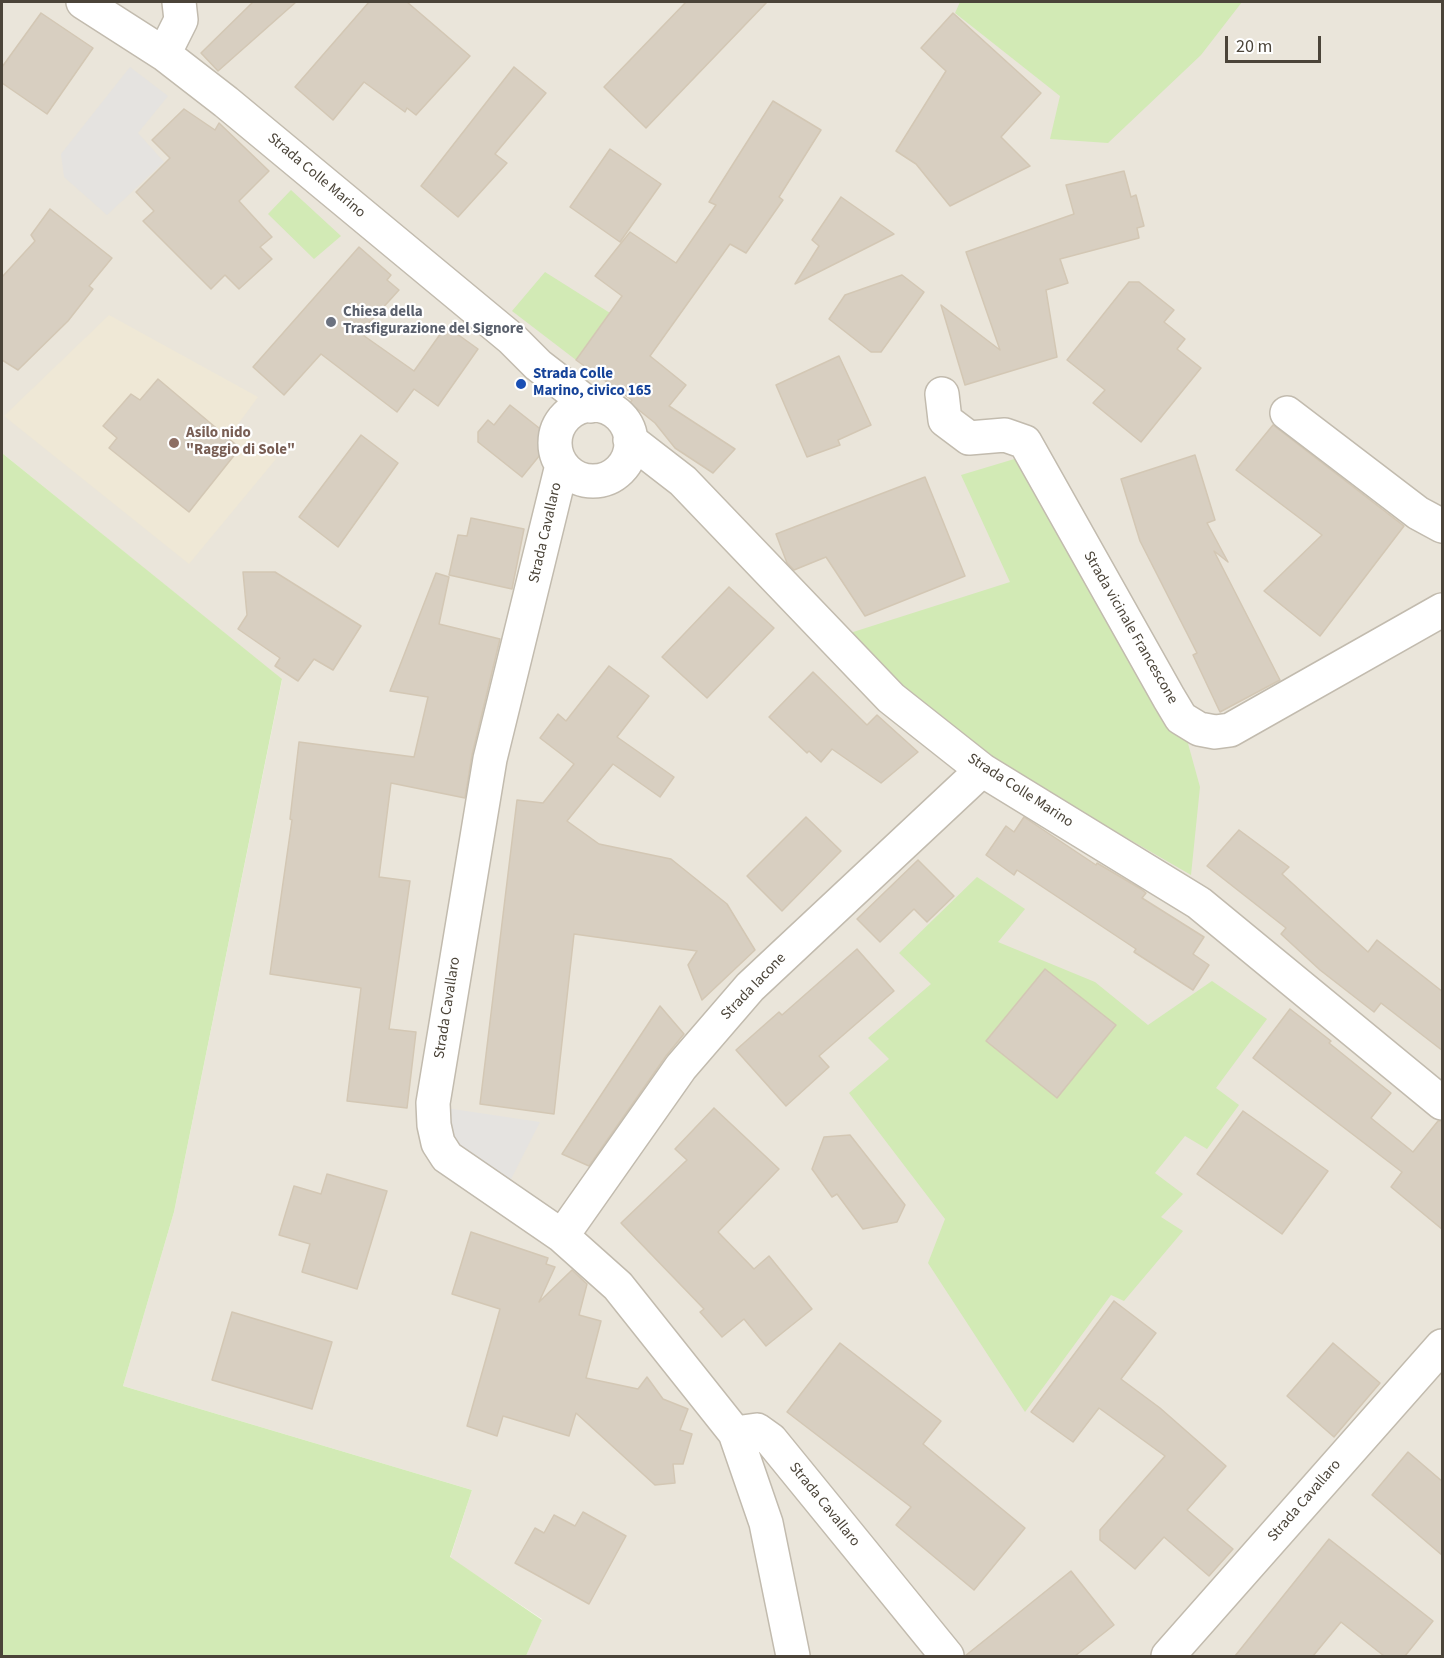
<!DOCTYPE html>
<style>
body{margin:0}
#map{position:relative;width:1444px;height:1658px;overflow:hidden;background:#f6f3ec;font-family:"Source Sans 3",sans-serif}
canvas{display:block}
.frame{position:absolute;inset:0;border:3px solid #4b4439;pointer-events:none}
.scale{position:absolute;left:1225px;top:36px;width:96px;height:27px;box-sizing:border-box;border:3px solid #4b4439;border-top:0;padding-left:8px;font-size:18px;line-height:21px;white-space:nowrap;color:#4b4439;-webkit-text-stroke:4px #fff;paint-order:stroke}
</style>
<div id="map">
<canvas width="1444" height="1658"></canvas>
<div class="frame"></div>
<div class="scale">20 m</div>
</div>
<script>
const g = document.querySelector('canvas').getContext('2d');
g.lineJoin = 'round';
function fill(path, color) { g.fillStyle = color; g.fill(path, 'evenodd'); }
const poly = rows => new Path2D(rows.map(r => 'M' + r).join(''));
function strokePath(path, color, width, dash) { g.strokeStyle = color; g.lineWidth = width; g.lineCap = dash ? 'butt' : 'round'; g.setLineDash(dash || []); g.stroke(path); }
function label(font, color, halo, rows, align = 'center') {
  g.font = font + ' "Source Sans 3",sans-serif'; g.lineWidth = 4.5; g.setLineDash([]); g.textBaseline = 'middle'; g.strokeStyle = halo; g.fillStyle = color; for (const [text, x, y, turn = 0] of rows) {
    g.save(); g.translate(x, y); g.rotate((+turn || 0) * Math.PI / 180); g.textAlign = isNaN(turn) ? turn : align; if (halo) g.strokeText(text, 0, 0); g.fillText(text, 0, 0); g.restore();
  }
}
fill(poly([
 [2,2,1442,2,1442,1656,526,1656,542,1619,450,1558,472,1490,123,1386,174,1212,282,680,2,453]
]), '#eae5da');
fill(poly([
 [109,315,258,397,236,427,276,459,189,564,4,416]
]), '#efe8d6');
fill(poly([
 [960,2,1242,2,1201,55,1108,143,1050,139,1060,96,955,13],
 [291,190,341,236,314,259,268,214],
 [545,272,610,313,576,360,512,311],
 [2,453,282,679,174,1212,123,1386,472,1490,450,1557,542,1620,526,1656,2,1656],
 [1031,454,1181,718,1200,787,1191,875,1009,770,924,706,850,633,1010,582,961,475],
 [977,877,1025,909,998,942,1095,982,1148,1025,1212,981,1267,1019,1216,1088,1239,1105,1207,1149,1185,1136,1155,1173,1183,1194,1161,1217,1183,1231,1124,1301,1111,1295,1025,1412,928,1263,945,1219,849,1093,889,1059,868,1038,931,984,899,953]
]), '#d2eab5');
fill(poly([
 [130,67,168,96,138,133,164,162,107,215,64,177,61,154],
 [446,1108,540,1122,508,1185,458,1145,454,1138]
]), '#e5e3e0');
const building = poly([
 [253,2,296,2,218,71,201,53,253,2],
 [369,2,407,2,470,56,416,115,407,108,405,112,364,82,333,120,295,87,369,2],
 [686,2,767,2,646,128,604,87,686,2],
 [41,13,93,48,47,114,2,83,2,67,41,13],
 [953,13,1041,93,1001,137,1030,166,950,206,916,164,896,151,946,71,921,48,953,13],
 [514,67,546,93,495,154,507,163,458,217,421,186,514,67],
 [773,101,821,130,779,197,783,200,746,253,730,244,650,356,686,385,669,406,735,449,713,473,675,448,655,423,630,403,632,400,576,360,622,296,595,276,630,232,676,263,716,205,709,202,773,101],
 [184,109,215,130,219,123,269,171,239,201,272,237,260,247,272,259,239,289,225,275,211,289,143,221,154,211,136,192,170,158,152,140,184,109],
 [610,149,661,184,620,242,570,207,610,149],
 [1124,171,1131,197,1136,195,1144,226,1137,228,1139,238,1060,259,1068,283,1046,290,1057,357,965,385,941,305,1000,350,966,252,1074,214,1066,185,1124,171],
 [841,197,894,234,795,284,819,246,812,240,841,197],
 [50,209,112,258,89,286,93,289,68,321,18,370,2,360,2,277,35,241,31,235,50,209],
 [359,247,391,275,387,280,399,290,360,333,414,371,446,326,478,349,438,406,414,389,397,412,321,354,284,395,253,367,359,247],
 [902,275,924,292,881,352,871,352,829,319,845,295,902,275],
 [1129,282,1139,282,1174,310,1164,322,1185,339,1177,349,1201,368,1141,442,1093,403,1105,390,1067,360,1129,282],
 [839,356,871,425,838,440,840,445,807,457,776,385,839,356],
 [158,379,240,448,189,512,109,448,117,438,103,426,131,394,140,400,158,379],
 [510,405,553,439,522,477,478,442,478,432,488,420,494,425,510,405],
 [1273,425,1404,526,1320,636,1264,591,1322,535,1236,470,1273,425],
 [361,435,398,463,338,547,299,517,361,435],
 [1195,455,1215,520,1207,523,1228,562,1214,551,1280,680,1220,712,1193,655,1197,653,1140,541,1121,479,1195,455],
 [925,477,965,576,865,616,826,557,794,570,787,563,776,534,925,477],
 [471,518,524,529,512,589,449,575,458,535,467,536,471,518],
 [243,572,275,572,361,626,333,670,314,659,298,681,275,666,280,658,238,629,247,615,243,572],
 [436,573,449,577,439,624,500,639,472,755,465,798,391,783,379,877,410,881,389,1029,416,1032,407,1108,347,1101,361,988,270,974,292,820,290,819,299,742,414,757,428,697,390,691,436,573],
 [729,587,774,628,707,698,662,657,729,587],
 [609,666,649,696,617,737,674,777,660,797,613,764,567,821,599,844,671,859,727,904,755,950,702,1000,688,965,697,951,574,934,554,1114,480,1104,517,800,543,803,574,764,540,738,558,714,566,721,609,666],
 [813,672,867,725,877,715,918,752,881,783,832,749,821,762,809,751,807,753,769,717,813,672],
 [806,817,841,851,782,911,747,876,806,817],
 [1024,817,1096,865,1097,863,1141,889,1146,893,1142,898,1204,937,1193,954,1209,965,1193,990,1134,952,1136,949,1017,870,1014,875,986,855,1006,826,1014,832,1024,817],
 [1239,830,1289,867,1282,874,1368,952,1377,940,1443,992,1443,1051,1381,1003,1374,1012,1320,970,1281,934,1286,928,1207,866,1239,830],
 [918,860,954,896,927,922,914,909,880,942,857,919,918,860],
 [857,949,894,991,819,1056,829,1067,786,1106,736,1050,779,1012,782,1015,857,949],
 [1045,969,1116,1025,1057,1098,986,1041,1045,969],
 [660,1006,684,1034,666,1056,589,1166,562,1154,660,1006],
 [1290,1009,1331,1041,1329,1043,1391,1093,1371,1118,1413,1152,1438,1121,1443,1121,1443,1230,1391,1187,1402,1172,1253,1058,1290,1009],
 [714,1108,779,1169,718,1232,754,1269,769,1256,812,1309,766,1346,744,1319,722,1337,700,1312,704,1309,621,1223,687,1160,675,1149,714,1108],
 [1243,1111,1328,1171,1282,1234,1197,1174,1243,1111],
 [850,1135,905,1205,897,1222,863,1229,837,1194,832,1197,812,1169,824,1137,850,1135],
 [327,1174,387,1191,357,1289,302,1272,310,1244,279,1235,294,1186,321,1194,327,1174],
 [471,1232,548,1258,546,1264,555,1267,539,1302,572,1270,587,1284,579,1315,601,1321,586,1378,638,1389,647,1377,663,1399,688,1409,680,1430,692,1434,683,1464,673,1464,675,1483,655,1485,576,1413,569,1436,503,1416,497,1436,467,1426,500,1309,452,1294,471,1232],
 [1114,1301,1156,1333,1121,1379,1160,1408,1226,1466,1187,1510,1233,1549,1209,1576,1164,1537,1135,1569,1100,1540,1100,1530,1165,1456,1099,1408,1073,1442,1031,1412,1114,1301],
 [232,1312,332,1342,312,1409,212,1380,232,1312],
 [840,1343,941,1421,923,1444,1025,1528,974,1590,896,1525,911,1507,787,1412,840,1343],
 [1333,1343,1380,1383,1334,1437,1287,1396,1333,1343],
 [1408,1452,1443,1482,1443,1556,1372,1495,1408,1452],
 [583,1512,626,1536,589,1604,515,1563,535,1528,544,1533,554,1515,575,1526,583,1512],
 [1329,1539,1433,1621,1405,1656,1384,1656,1341,1622,1313,1656,1235,1656,1329,1539],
 [1071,1571,1114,1625,1075,1656,965,1656,1071,1571]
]);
fill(building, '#d8cfc1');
strokePath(building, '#d3c7b4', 1.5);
const minor = poly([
 [83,2,164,54,226,102,512,339,538,365,591,406],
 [164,54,181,20,179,2],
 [942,394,945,420,969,438,1005,435,1025,442,1169,698,1181,718,1199,729,1215,732,1230,730,1442,610],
 '555 443a38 38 0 1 1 76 0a38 38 0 1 1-76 0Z',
 [1287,413,1418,513,1442,526],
 [630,440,683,481,891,698,982,770,1199,903,1442,1103],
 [562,465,490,759,433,1103,434,1125,438,1143,447,1157,562,1236,618,1286,735,1433,766,1523,793,1656],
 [562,1236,681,1067,750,987,982,770],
 [735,1433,757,1430,771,1440,947,1656],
 [1168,1656,1442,1346]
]);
strokePath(minor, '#c2bbae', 36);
strokePath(minor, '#fff', 33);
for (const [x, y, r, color] of [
 [331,322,6,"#6b7280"],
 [521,384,6,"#1a4fb4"],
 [174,443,6,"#8d6e63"]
]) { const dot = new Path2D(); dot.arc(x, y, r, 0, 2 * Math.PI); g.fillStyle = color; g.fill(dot); strokePath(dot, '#fff', 2); }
label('15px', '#4b4439', '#fff', [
 ["Strada Colle Marino",316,176,40],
 ["Strada Cavallaro",546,533,-77],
 ["Strada vicinale Francescone",1130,628,60],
 ["Strada Colle Marino",1020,791,33],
 ["Strada Iacone",754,987,-46],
 ["Strada Cavallaro",448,1008,-81],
 ["Strada Cavallaro",1305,1501,-49],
 ["Strada Cavallaro",824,1505,51]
]);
label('bold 15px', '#5b616d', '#fff', [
 ["Chiesa della",343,313],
 ["Trasfigurazione del Signore",343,330]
], 'left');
label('bold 15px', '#164399', '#fff', [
 ["Strada Colle",533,375],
 ["Marino, civico 165",533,392]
], 'left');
label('bold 15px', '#785e54', '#fff', [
 ["Asilo nido",186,434],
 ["\"Raggio di Sole\"",186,451]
], 'left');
</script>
